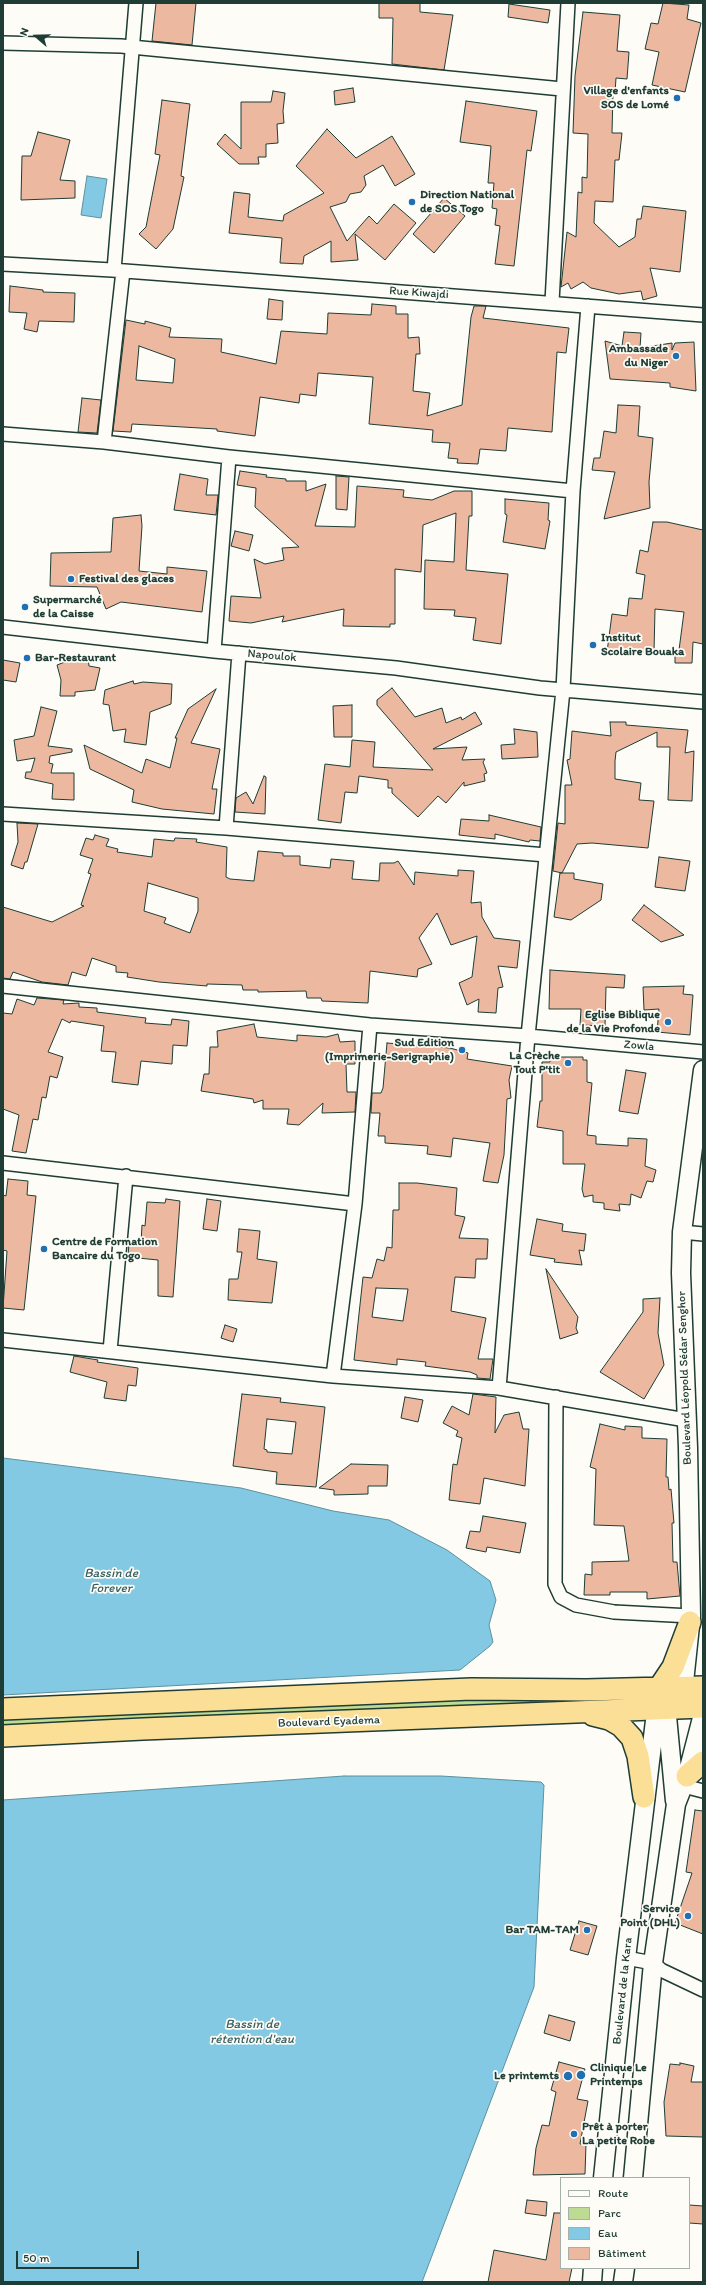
<!DOCTYPE html>
<meta charset="utf-8">
<style>
body{margin:0}
#map{position:relative;width:706px;height:2285px;overflow:hidden;background:#fdfcf7;font-family:Itim,sans-serif}
canvas{display:block}
.frame{position:absolute;inset:0;border:4px solid #1f3d34;pointer-events:none}
.legend{position:absolute;left:560px;top:2177px;width:130px;height:92px;box-sizing:border-box;background:#fdfcf7;border:1px solid #a4b0a9;margin:0;padding:5px 7px;list-style:none;font-size:12px;color:#1f3d34}
.legend li{display:flex;align-items:center;gap:8px;height:20px}
.legend b{width:20px;border:1px solid #a4b0a9}
.north{position:absolute;left:16px;top:16px;width:40px;height:40px;-webkit-text-stroke:3px #fdfcf7;paint-order:stroke;rotate:290deg;font-size:11px;font-weight:700;line-height:16px;text-align:center;color:#1f3d34}
.north::after{content:'';display:block;margin:auto;width:14px;height:18px;background:#1f3d34;clip-path:polygon(50% 0,100% 100%,50% 72%,0 100%)}
.scale{position:absolute;left:16px;top:2251px;width:123px;height:18px;box-sizing:border-box;border:2px solid #1f3d34;border-top:0;padding-left:5px;font-size:12px;line-height:14px;white-space:nowrap;color:#1f3d34;-webkit-text-stroke:3px #fdfcf7;paint-order:stroke}
</style>
<div id="map">
<canvas width="706" height="2285"></canvas>
<div class="frame"></div>
<ul class="legend">
<li><b style="height:5px;background:#fdfcf7"></b>Route</li>
<li><b style="height:11px;background:#bedb93"></b>Parc</li>
<li><b style="height:11px;background:#83c9e4"></b>Eau</li>
<li><b style="height:11px;background:#edb8a0"></b>Bâtiment</li>
</ul>
<div class="north">N</div>
<div class="scale">50 m</div>
</div>
<script>
const g = document.querySelector('canvas').getContext('2d');
g.lineJoin = 'round';
function fill(path, color) { g.fillStyle = color; g.fill(path, 'evenodd'); }
const poly = rows => new Path2D(rows.map(r => 'M' + r).join(''));
function strokePath(path, color, width, dash) { g.strokeStyle = color; g.lineWidth = width; g.lineCap = dash ? 'butt' : 'round'; g.setLineDash(dash || []); g.stroke(path); }
function label(font, color, halo, rows, align = 'center') {
  g.font = font + ' Itim,sans-serif'; g.lineWidth = 3.5; g.setLineDash([]); g.textBaseline = 'middle'; g.strokeStyle = halo; g.fillStyle = color; for (const [text, x, y, turn = 0] of rows) {
    g.save(); g.translate(x, y); g.rotate((+turn || 0) * Math.PI / 180); g.textAlign = isNaN(turn) ? turn : align; if (halo) g.strokeText(text, 0, 0); g.fillText(text, 0, 0); g.restore();
  }
}
fill(poly([
 [556,1698,618,1698,616,1700,3,1725,3,1716]
]), '#bedb93');
const water = poly([
 [87,176,107,179,101,218,81,215,87,176],
 [3,1458,241,1488,333,1511,389,1520,447,1550,490,1581,496,1600,489,1625,493,1642,490,1646,460,1670,3,1695,3,1458],
 [344,1776,441,1776,541,1782,544,1785,534,1987,422,2282,3,2282,3,1800,344,1776]
]);
fill(water, '#83c9e4');
strokePath(water, '#5b919e', 1);
const building = poly([
 [156,3,196,3,192,45,152,41,156,3],
 [379,3,420,3,420,12,453,15,444,70,392,64,393,18,379,18,379,3],
 [663,3,689,5,687,19,701,23,685,92,652,85,659,52,645,49,651,23,658,24,663,3],
 [509,4,550,10,548,23,508,17,509,4],
 [583,12,620,15,617,51,629,52,627,79,616,78,615,93,613,93,612,133,622,133,619,160,615,160,613,202,595,201,594,223,619,247,635,237,637,219,641,219,643,206,686,211,680,272,650,268,657,296,643,300,641,291,619,294,591,288,583,282,571,289,568,283,561,287,567,232,576,237,578,192,582,193,582,177,587,178,588,134,573,133,575,76,583,12],
 [353,88,355,102,335,105,334,91,353,88],
 [273,91,285,93,283,111,284,123,277,124,278,143,266,144,266,157,258,157,259,164,239,164,217,144,225,134,241,149,241,102,271,102,273,91],
 [162,100,190,104,181,176,184,177,173,229,156,249,139,234,146,227,160,155,155,154,162,100],
 [466,101,537,111,531,151,527,150,514,266,495,264,500,226,495,225,497,209,492,208,494,183,488,183,491,146,460,142,466,101],
 [327,129,356,158,392,136,415,174,395,186,383,165,364,176,366,185,361,192,350,194,346,202,330,207,347,241,369,216,377,224,394,204,416,223,385,260,355,234,358,260,331,262,331,241,304,256,303,264,280,263,282,238,229,233,234,192,250,194,248,217,283,221,284,215,324,193,296,166,327,129],
 [38,132,70,140,60,180,75,181,75,198,21,200,22,156,31,156,38,132],
 [444,198,465,216,434,253,413,234,444,198],
 [10,286,43,290,43,292,75,293,74,322,39,321,37,332,24,329,27,313,9,312,10,286],
 [269,299,283,301,282,320,267,319,269,299],
 [372,304,396,306,396,314,408,314,408,338,419,337,420,354,416,354,413,391,430,393,427,416,462,405,471,317,474,306,486,306,483,318,569,328,566,353,557,352,552,432,508,428,506,451,480,449,478,464,457,463,458,459,448,458,450,443,432,442,433,430,369,424,373,377,318,373,316,396,300,394,299,403,260,397,255,436,217,431,217,429,132,424,131,432,113,431,126,320,145,324,145,321,171,328,169,337,222,339,221,352,276,364,281,331,327,334,328,313,371,315,372,304],
 [139,346,175,359,173,383,136,380,139,346],
 [624,332,641,333,640,348,672,343,672,350,675,343,694,342,696,391,670,387,670,383,610,379,605,341,622,346,624,332],
 [82,398,101,400,97,433,78,432,82,398],
 [618,405,640,406,638,436,653,438,649,482,650,508,604,519,615,472,592,470,594,458,600,458,604,431,616,433,618,405],
 [240,471,267,475,266,477,286,479,286,481,306,481,306,491,326,484,315,526,355,527,357,486,404,490,403,497,432,500,454,491,472,491,472,516,469,516,466,570,508,574,501,644,473,640,476,618,454,616,455,610,424,609,425,560,454,562,456,513,423,525,421,572,395,569,395,624,390,624,390,627,343,626,344,609,282,622,284,616,251,623,229,621,231,596,261,598,254,559,265,564,284,560,282,548,299,547,255,507,256,488,237,485,240,471],
 [180,474,208,479,206,495,218,495,216,515,174,510,180,474],
 [336,476,349,477,347,510,336,509,336,476],
 [505,499,549,503,548,520,550,521,545,549,503,542,507,515,505,514,505,499],
 [141,515,142,526,139,571,167,574,167,567,207,571,202,612,121,602,106,609,97,587,50,586,51,553,111,552,113,518,141,515],
 [653,522,667,522,703,530,703,644,693,642,692,663,675,663,675,650,679,650,684,612,655,609,654,652,626,652,625,654,607,652,612,614,627,616,629,598,642,599,645,575,636,573,640,550,648,552,653,522],
 [235,531,253,535,249,551,231,546,235,531],
 [88,658,89,666,100,668,95,690,75,692,75,696,60,696,61,680,57,665,73,659,88,658],
 [3,660,20,663,16,682,3,680,3,660],
 [133,681,134,684,143,682,172,684,171,704,150,712,146,745,124,742,126,729,113,731,109,705,103,704,105,690,133,681],
 [392,688,415,717,442,708,446,723,461,717,462,720,475,712,482,724,433,749,467,747,462,760,485,759,483,762,487,773,484,774,485,781,464,786,464,782,446,803,438,796,418,817,392,793,392,788,388,788,388,780,359,776,357,793,345,792,341,823,318,820,325,764,350,767,352,740,375,742,373,767,433,770,377,705,377,700,392,688],
 [216,689,191,743,220,749,212,789,217,789,214,814,162,809,132,802,134,790,90,769,84,745,142,773,146,759,170,768,177,738,175,738,188,709,216,689],
 [352,705,352,737,334,737,333,706,352,705],
 [41,707,57,711,48,746,72,749,72,752,50,756,49,763,53,764,51,773,74,773,74,800,52,799,53,784,25,778,26,772,31,772,35,758,17,761,14,740,34,736,41,707],
 [610,722,626,722,626,725,688,730,685,753,694,751,692,801,668,800,670,747,657,747,657,732,616,752,615,761,615,779,641,783,639,800,654,801,648,848,592,843,577,844,562,873,553,871,558,823,565,824,565,785,572,785,567,760,570,759,572,731,611,736,610,722],
 [514,729,537,732,538,757,502,759,501,745,515,744,514,729],
 [264,776,266,777,265,814,235,812,236,798,246,792,253,804,264,776],
 [489,815,541,827,540,841,530,840,529,842,495,834,495,839,459,835,461,819,489,821,489,815],
 [17,823,38,824,27,862,25,862,23,869,11,865,18,842,17,823],
 [95,835,109,839,106,846,118,849,117,852,152,857,154,839,174,841,175,838,197,839,196,842,227,847,226,877,230,879,254,881,258,851,283,853,283,856,300,856,300,865,330,868,331,859,354,861,352,879,379,881,380,863,394,863,398,861,414,885,415,872,458,876,458,870,474,871,471,903,481,902,482,917,494,938,520,941,517,968,498,966,503,987,498,988,496,1013,478,1012,479,999,467,1005,459,983,472,977,477,936,451,945,437,913,419,938,432,964,418,969,417,977,370,971,368,1003,322,1001,321,998,307,998,306,991,258,992,258,990,243,990,242,985,207,984,207,986,159,982,127,977,128,973,116,972,116,966,92,958,86,976,72,972,68,985,42,982,13,972,10,979,3,978,3,907,52,922,84,906,81,905,91,874,88,873,93,859,80,855,86,838,93,840,95,835],
 [148,883,198,898,198,911,190,933,164,923,166,918,144,911,148,883],
 [659,857,690,861,685,891,655,887,659,857],
 [560,873,574,873,574,879,603,884,601,900,571,920,554,917,560,873],
 [644,905,684,935,661,942,632,920,644,905],
 [550,970,625,975,624,988,606,987,605,1026,580,1025,581,1009,549,1009,550,970],
 [684,986,683,994,693,995,690,1035,657,1032,659,1009,644,1010,643,987,684,986],
 [37,998,64,1000,63,1004,79,1003,79,1007,97,1008,97,1012,146,1018,145,1023,171,1025,172,1019,189,1021,187,1046,173,1045,172,1064,141,1061,138,1085,112,1082,116,1052,101,1051,104,1026,71,1021,70,1023,62,1019,48,1052,63,1057,57,1078,50,1076,46,1098,42,1097,38,1120,33,1119,26,1153,12,1151,19,1115,3,1109,3,1013,12,1014,17,999,34,1005,37,998],
 [254,1024,257,1037,297,1041,297,1035,326,1037,338,1034,340,1042,355,1041,355,1064,346,1064,347,1092,356,1092,355,1112,322,1113,323,1103,299,1125,287,1124,289,1109,263,1109,263,1100,254,1103,253,1099,201,1091,204,1074,209,1074,210,1047,218,1047,217,1031,254,1024],
 [387,1043,450,1048,468,1053,467,1059,512,1066,509,1080,511,1098,507,1099,504,1155,498,1183,483,1181,490,1143,453,1138,451,1157,427,1154,428,1146,385,1143,385,1136,378,1136,380,1113,371,1113,372,1093,381,1093,383,1088,387,1043],
 [550,1057,583,1057,583,1060,587,1060,587,1082,592,1083,587,1135,596,1136,596,1144,628,1146,628,1138,647,1139,645,1166,656,1170,653,1182,647,1181,641,1198,631,1194,630,1205,619,1204,620,1211,604,1209,604,1203,593,1202,593,1195,584,1197,582,1189,585,1164,563,1164,563,1131,537,1127,540,1101,542,1101,542,1062,550,1062,550,1057],
 [626,1070,646,1073,638,1114,619,1111,626,1070],
 [8,1179,28,1181,27,1195,36,1196,24,1310,3,1308,7,1251,3,1250,3,1195,6,1196,8,1179],
 [399,1183,417,1183,457,1188,455,1215,465,1217,459,1238,488,1239,487,1259,476,1259,475,1278,455,1277,451,1311,486,1318,478,1359,493,1359,490,1379,477,1378,477,1375,470,1372,425,1366,426,1362,397,1359,397,1365,354,1360,363,1277,372,1278,377,1259,384,1261,387,1247,392,1248,393,1210,399,1210,399,1183],
 [376,1288,408,1289,403,1321,372,1317,376,1288],
 [166,1199,180,1201,173,1297,158,1296,158,1260,128,1257,129,1242,141,1243,142,1225,145,1226,147,1202,165,1203,166,1199],
 [207,1199,221,1201,217,1231,203,1229,207,1199],
 [537,1219,563,1224,562,1231,586,1234,584,1251,579,1250,582,1265,554,1262,555,1259,530,1255,537,1219],
 [239,1229,260,1231,257,1259,277,1262,272,1303,228,1300,229,1279,238,1279,242,1252,237,1252,239,1229],
 [546,1269,578,1317,576,1328,578,1333,560,1339,546,1269],
 [660,1298,658,1333,664,1365,644,1399,600,1372,643,1312,643,1299,660,1298],
 [225,1325,237,1329,233,1342,221,1338,225,1325],
 [74,1356,98,1360,97,1362,138,1368,136,1386,128,1385,126,1401,104,1398,107,1382,70,1372,74,1356],
 [242,1394,281,1398,280,1402,325,1407,316,1487,276,1484,277,1472,233,1466,242,1394],
 [267,1419,296,1422,292,1454,267,1452,267,1450,264,1449,267,1419],
 [473,1394,496,1397,495,1433,504,1415,519,1412,523,1429,529,1429,525,1486,484,1478,480,1504,449,1500,453,1464,457,1465,462,1438,456,1436,458,1431,443,1423,452,1406,469,1415,473,1394],
 [405,1397,423,1400,418,1422,401,1418,405,1397],
 [600,1424,625,1430,625,1426,642,1427,642,1438,667,1439,666,1477,668,1477,669,1490,671,1489,674,1523,672,1523,673,1562,677,1562,680,1596,647,1599,647,1592,610,1592,610,1595,584,1595,585,1574,592,1575,592,1562,629,1561,624,1526,594,1525,596,1469,590,1467,600,1424],
 [351,1464,388,1465,387,1486,368,1486,368,1494,334,1495,334,1490,319,1488,351,1464],
 [483,1516,526,1523,520,1553,487,1547,486,1552,466,1548,470,1531,480,1532,483,1516],
 [695,1810,703,1811,703,1934,675,1923,692,1873,686,1872,695,1810],
 [579,1921,597,1926,588,1955,570,1950,579,1921],
 [549,2015,575,2022,570,2041,544,2033,549,2015],
 [559,2062,585,2069,577,2099,588,2101,580,2144,586,2144,585,2174,533,2175,536,2148,542,2125,549,2126,556,2092,551,2090,559,2062],
 [680,2063,694,2066,691,2082,703,2082,703,2137,666,2136,664,2102,670,2064,680,2065,680,2063],
 [527,2200,547,2202,546,2216,525,2213,527,2200],
 [689,2205,703,2206,703,2224,689,2223,689,2205],
 [554,2213,561,2213,561,2268,572,2268,569,2282,488,2282,494,2250,546,2260,554,2213]
]);
fill(building, '#edb8a0');
strokePath(building, '#1f3d34', 1);
const minor = poly([
 [3,43,121,46,562,89],
 [3,264,112,270,703,315],
 [114,270,136,3],
 [552,302,568,3],
 [3,434,104,442,229,457,573,491],
 [104,442,123,271],
 [3,627,214,651,396,668,540,688,703,702],
 [214,651,229,457],
 [3,814,226,828,546,855],
 [226,828,239,653],
 [3,986,370,1025,528,1036,703,1052],
 [3,1163,355,1204],
 [682,1232,703,1234],
 [3,1340,333,1376,499,1388,686,1420],
 [110,1351,126,1176],
 [333,1376,355,1204,370,1025],
 [499,1388,528,1036,563,690,573,491,588,306],
 [556,1397,555,1584,561,1597,576,1605,614,1612,691,1616],
 [676,1784,703,1791],
 [626,1958,653,1963,661,1970,703,1990]
]);
const secondary = poly([
 [665,1695,675,1801],
 [682,1701,691,1616,688,1448,681,1273,682,1232,703,1070],
 [603,2178,626,1958,658,1696],
 [633,2178,653,1963,676,1804,687,1776,703,1714],
 [592,2282,593,2268],
 [623,2282,625,2268]
]);
const trunk = poly([
 [659,1688,673,1667,690,1622],
 [3,1709,471,1689,586,1690,703,1687],
 [593,1715,609,1719,621,1726,632,1738,638,1756,644,1797],
 [3,1736,143,1729,703,1707],
 [687,1776,703,1762]
]);
strokePath(minor, '#1f3d34', 16);
strokePath(secondary, '#1f3d34', 21);
strokePath(trunk, '#1f3d34', 24);
strokePath(minor, '#fdfcf7', 13);
strokePath(secondary, '#fdfcf7', 18);
strokePath(trunk, '#fbdf96', 21);
for (const [x, y, r, color] of [
 [677,98,4,"#1f6fb2"],
 [412,202,4,"#1f6fb2"],
 [676,356,4,"#1f6fb2"],
 [71,579,4,"#1f6fb2"],
 [25,607,4,"#1f6fb2"],
 [593,645,4,"#1f6fb2"],
 [27,658,4,"#1f6fb2"],
 [668,1022,4,"#1f6fb2"],
 [462,1050,4,"#1f6fb2"],
 [568,1063,4,"#1f6fb2"],
 [44,1249,4,"#1f6fb2"],
 [688,1916,4,"#1f6fb2"],
 [587,1930,4,"#1f6fb2"],
 [581,2075,5,"#1f6fb2"],
 [568,2076,5,"#1f6fb2"],
 [574,2134,4,"#1f6fb2"]
]) { const dot = new Path2D(); dot.arc(x, y, r, 0, 2 * Math.PI); g.fillStyle = color; g.fill(dot); strokePath(dot, '#fdfcf7', 1.5); }
label('bold 12px', '#1f3d34', '#fdfcf7', [
 ["Village d'enfants",669,91],
 ["SOS de Lomé",669,105],
 ["Direction National",420,195,"left"],
 ["de SOS Togo",420,209,"left"],
 ["Ambassade",668,349],
 ["du Niger",668,363],
 ["Festival des glaces",79,579,"left"],
 ["Supermarché",33,600,"left"],
 ["de la Caisse",33,614,"left"],
 ["Institut",601,638,"left"],
 ["Scolaire Bouaka",601,652,"left"],
 ["Bar-Restaurant",35,658,"left"],
 ["Eglise Biblique",660,1015],
 ["de la Vie Profonde",660,1029],
 ["Sud Edition",454,1043],
 ["(Imprimerie-Serigraphie)",454,1057],
 ["La Crèche",560,1056],
 ["Tout P'tit",560,1070],
 ["Centre de Formation",52,1242,"left"],
 ["Bancaire du Togo",52,1256,"left"],
 ["Service",680,1909],
 ["Point (DHL)",680,1923],
 ["Bar TAM-TAM",579,1930],
 ["Clinique Le",590,2068,"left"],
 ["Printemps",590,2082,"left"],
 ["Le printemts",559,2076],
 ["Prêt à porter",582,2127,"left"],
 ["La petite Robe",582,2141,"left"]
], 'right');
label('12px', '#1f3d34', '#fdfcf7', [
 ["Rue Kiwajdi",419,293,4],
 ["Napoulok",272,656,5],
 ["Zowla",639,1046,5],
 ["Boulevard Léopold Sédar Senghor",685,1378,-92],
 ["Boulevard Eyadema",329,1722,-2],
 ["Boulevard de la Kara",623,1991,-84]
]);
label('italic 13px', '#386060', '#fdfcf7', [
 ["Bassin de",111,1574],
 ["Forever",111,1589],
 ["Bassin de",252,2025],
 ["rétention d'eau",252,2040]
]);
</script>
